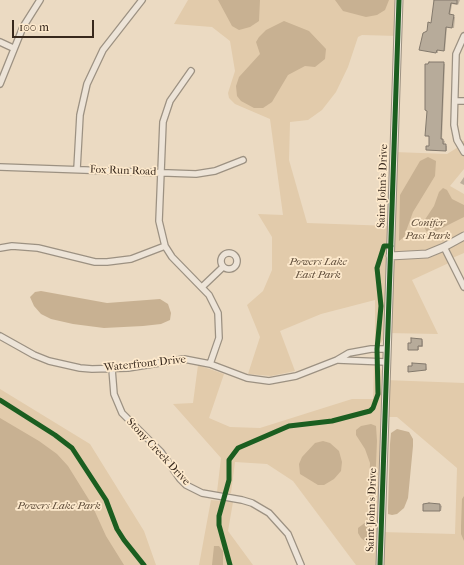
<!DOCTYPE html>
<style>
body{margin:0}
#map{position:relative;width:464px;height:565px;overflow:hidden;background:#ebdac2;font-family:"IM FELL French Canon",serif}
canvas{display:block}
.scale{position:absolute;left:12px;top:20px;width:82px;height:18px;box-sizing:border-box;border:2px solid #37281c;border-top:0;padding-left:5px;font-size:12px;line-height:14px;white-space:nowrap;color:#37281c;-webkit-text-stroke:3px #fde9cc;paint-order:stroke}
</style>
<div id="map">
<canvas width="464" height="565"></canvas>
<div class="scale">100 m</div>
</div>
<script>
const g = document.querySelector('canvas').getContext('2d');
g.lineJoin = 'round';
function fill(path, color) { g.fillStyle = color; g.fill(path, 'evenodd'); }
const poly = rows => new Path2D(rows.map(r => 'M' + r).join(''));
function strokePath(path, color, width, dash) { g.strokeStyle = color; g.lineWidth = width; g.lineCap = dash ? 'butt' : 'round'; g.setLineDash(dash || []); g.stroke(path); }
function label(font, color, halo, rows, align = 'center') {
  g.font = font + ' "IM FELL French Canon",serif'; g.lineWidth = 3.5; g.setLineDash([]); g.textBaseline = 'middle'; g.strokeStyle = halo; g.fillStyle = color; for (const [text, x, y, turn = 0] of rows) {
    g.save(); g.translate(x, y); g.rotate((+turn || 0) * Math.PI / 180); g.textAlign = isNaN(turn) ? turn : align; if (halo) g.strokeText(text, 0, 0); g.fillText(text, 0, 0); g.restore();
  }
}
fill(poly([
 [188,0,399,0,398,36,362,35,358,37,348,67,336,92,322,110,308,120,290,122,289,160,307,223,391,226,394,152,447,154,460,146,457,141,464,141,464,169,450,186,464,194,464,253,450,259,451,262,412,280,438,334,387,333,381,343,375,345,375,300,321,314,280,331,295,371,271,376,248,374,260,337,247,305,263,291,272,270,272,237,258,214,283,215,270,119,235,104,229,98,228,93,235,71,230,41,212,27,174,24],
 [198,365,224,374,209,418,230,427,260,428,352,399,373,399,374,365,379,366,382,371,376,565,356,565,293,481,267,464,235,462,231,493,217,492,221,458,173,404,193,403],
 [385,380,464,383,464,565,380,565,381,532,455,534,457,468,397,417,384,417],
 [0,389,90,444,144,531,156,565,0,565],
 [211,500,233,502,228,531,253,565,199,565]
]), '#e2cbab');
fill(poly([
 [218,0,260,0,259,21,250,27,239,30,232,26],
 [335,0,389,0,385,10,377,15,366,17,343,11],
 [284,21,309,31,326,49,325,59,315,67,305,66,288,75,272,102,263,108,254,108,241,101,237,96,236,86,239,77,260,54,256,42,259,37,266,30],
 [428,157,436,161,435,176,413,212,404,237,399,241,400,195,420,161],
 [443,188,447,190,452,199,464,205,464,217,434,232,427,232,422,224,434,206,439,192],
 [41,291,107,303,160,299,168,304,171,313,170,320,161,324,143,326,104,328,73,324,51,319,41,314,34,306,30,297,35,292],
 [0,418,39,441,57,454,68,466,91,503,106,536,124,565,0,565],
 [371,424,376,426,377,441,373,537,370,543,367,543,361,538,358,533,358,528,366,522,368,512,370,463,365,449,356,435,356,430,361,426],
 [397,429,409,432,413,439,413,446,408,498,404,508,397,514,392,515,388,514,388,507,390,444,391,433],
 [323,441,330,443,339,451,342,462,341,471,334,479,324,485,318,485,300,474,299,464,302,457,315,443],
 [464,496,464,541,461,534,461,526,462,499],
 [214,546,219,546,223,551,223,565,212,565]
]), '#c8b192');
fill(poly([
 [434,0,460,0,458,5,452,4,450,16,455,17,454,28,447,27,445,51,438,50,438,53,420,50,432,24],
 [443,63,445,64,442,140,445,141,444,145,447,146,447,151,429,150,427,149,430,147,430,137,426,136],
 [464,177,464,185,460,183],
 [422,340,423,341,423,347,419,347,419,350,410,350],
 [426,365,427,370,409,371],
 [440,505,442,506,441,511,424,510]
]), '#0003');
const building = poly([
 [434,0,457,0,457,4,451,3,449,14,454,15,453,21,452,28,446,27,444,51,437,50,436,53,419,50,423,33,427,31,428,22,431,23,434,0],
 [429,62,444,62,441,139,443,139,443,144,446,144,446,151,426,150,426,146,429,146,429,136,425,136,427,111,425,110,425,64,428,64,429,62],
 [411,338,422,339,422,346,418,346,418,350,408,350,408,343,411,343,411,338],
 [412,363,426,364,426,370,408,372,408,366,412,366,412,363],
 [429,503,440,504,440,511,423,511,423,504,429,503]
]);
fill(building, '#b7ab9a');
strokePath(building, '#83796c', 1);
const minor = poly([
 [464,36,456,54,454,125,457,140,464,152],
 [0,42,13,48],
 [191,71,170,101,163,122,159,221,165,246,172,257,209,295,218,313,219,338,210,364],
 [0,84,23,27,40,0],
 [455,101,464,101],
 [0,167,196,174,215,171,243,160],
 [77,169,80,115,87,84,103,50,142,0],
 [444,247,464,287],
 [0,248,12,246,38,248,95,262,107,262,131,259,165,246],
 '221 261a8 8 0 1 1 16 0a8 8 0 1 1-16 0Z',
 [202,287,223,267],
 [0,336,34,355,49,361,80,368,92,369,128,368,184,359,210,364,247,378,269,381,296,376,337,360,349,353,371,349,386,349],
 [338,360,386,362],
 [112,369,114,394,122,413,161,452,180,479,186,485,202,493,242,500,252,503,269,513,288,534,301,565]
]);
const tertiary = poly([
 [390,256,427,254,444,247,464,236],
 [380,565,399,0]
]);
strokePath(minor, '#9c9182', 8);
strokePath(tertiary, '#9c9182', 9);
strokePath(minor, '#ede4d8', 5.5);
strokePath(tertiary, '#ede4d8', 7);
strokePath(poly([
 [0,400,55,435,72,448,106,500,117,529,124,540,144,565],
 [230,565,219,525,219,516,229,480,229,460,238,448,289,426,332,421,370,411,373,408,378,394,377,349,381,306,377,268,384,246,391,246],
 [380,565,399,0]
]), '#1b5e20', 5);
label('11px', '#37281c', '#fde9cc', [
 ["Fox Run Road",123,171,2],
 ["Saint John's Drive",383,186,-88],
 ["Waterfront Drive",145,364,-6],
 ["Stony Creek Drive",158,452,47],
 ["Saint John's Drive",372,510,-88]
]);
label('italic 11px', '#604e3b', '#fde9cc', [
 ["Conifer",428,223],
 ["Pass Park",428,236],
 ["Powers Lake",318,262],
 ["East Park",318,275],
 ["Powers Lake Park",59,506]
]);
</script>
